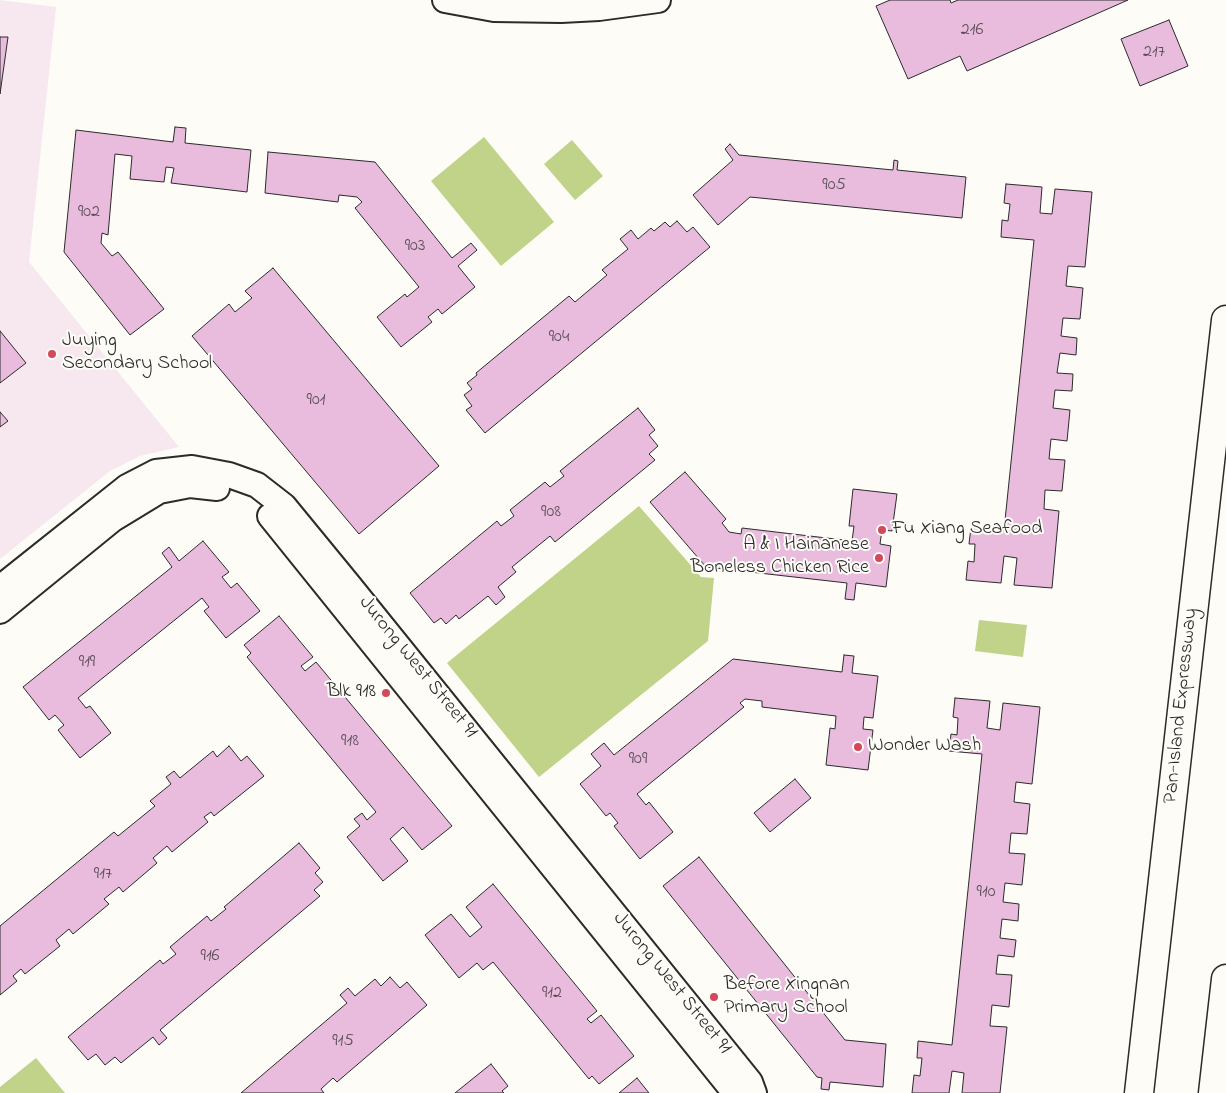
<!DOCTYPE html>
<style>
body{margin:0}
canvas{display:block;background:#fdfcf7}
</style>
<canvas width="1226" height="1093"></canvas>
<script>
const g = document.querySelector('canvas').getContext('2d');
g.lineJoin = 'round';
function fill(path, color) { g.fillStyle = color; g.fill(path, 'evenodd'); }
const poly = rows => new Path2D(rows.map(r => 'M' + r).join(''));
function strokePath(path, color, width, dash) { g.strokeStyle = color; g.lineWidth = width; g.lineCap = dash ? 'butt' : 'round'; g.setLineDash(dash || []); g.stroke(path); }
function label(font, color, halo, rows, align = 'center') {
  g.font = font + ' "Indie Flower",sans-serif'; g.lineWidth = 4; g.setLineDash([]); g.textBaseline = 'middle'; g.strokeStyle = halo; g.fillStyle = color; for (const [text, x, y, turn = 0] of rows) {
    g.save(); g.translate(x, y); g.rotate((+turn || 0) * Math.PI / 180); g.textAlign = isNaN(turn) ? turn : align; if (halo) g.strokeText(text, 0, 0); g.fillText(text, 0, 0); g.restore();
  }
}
fill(poly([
 [0,0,56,7,29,262,179,447,140,456,110,471,0,559]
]), '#f7e8ef');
fill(poly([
 [484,137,554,222,501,266,431,181],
 [572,140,603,176,575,200,544,164],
 [639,506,701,577,714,578,708,641,539,777,447,663],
 [979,620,1027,625,1023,657,975,651],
 [36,1058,65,1093,0,1093,0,1087]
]), '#c0d388');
const building = poly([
 [890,0,950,0,951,3,958,0,1128,0,967,71,960,56,908,79,876,6,890,0],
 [1169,20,1188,66,1140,86,1121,39,1169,20],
 [0,37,8,37,0,94,0,37],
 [175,127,186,128,185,143,251,150,247,192,171,183,174,168,166,167,164,182,130,179,132,156,115,154,108,235,102,233,101,243,112,256,118,252,164,309,130,335,64,252,76,130,173,142,175,127],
 [730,144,739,155,893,170,894,160,898,161,897,170,966,177,962,218,750,197,718,225,693,195,733,160,725,149,730,144],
 [268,152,375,162,452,258,471,243,477,250,458,266,475,287,442,314,438,309,428,317,432,322,401,347,377,317,405,294,407,297,419,287,355,208,362,202,357,197,339,195,338,202,265,193,268,152],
 [1006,184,1042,187,1040,213,1052,214,1055,189,1092,192,1085,267,1068,266,1066,286,1083,288,1080,319,1063,318,1061,336,1077,338,1076,355,1060,353,1057,373,1073,374,1072,391,1055,390,1053,408,1070,410,1067,441,1051,439,1049,459,1065,460,1062,491,1045,490,1044,509,1059,511,1052,588,1014,585,1017,558,1004,556,1001,583,966,580,968,561,974,562,975,544,969,544,971,527,1004,530,1034,240,1001,237,1002,220,1008,221,1010,204,1004,203,1006,184],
 [677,221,687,232,693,227,710,247,485,433,466,410,472,406,464,395,472,389,467,383,477,375,476,373,569,296,575,302,607,275,602,270,628,249,620,239,631,230,638,239,651,228,654,231,665,222,670,227,677,221],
 [273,268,439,466,359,534,192,336,229,304,235,312,252,298,245,291,273,268],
 [0,331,26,363,0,383,0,331],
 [638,408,655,430,649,435,658,446,649,454,655,460,555,542,550,536,512,567,516,572,498,587,505,597,496,605,488,596,459,619,456,615,446,624,441,618,434,623,410,593,497,521,501,526,514,516,510,510,545,482,550,487,564,476,560,471,638,408],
 [0,412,8,421,0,427,0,412],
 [685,472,726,519,722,523,729,532,741,534,742,528,852,541,854,526,849,526,853,489,897,494,892,531,882,530,880,544,891,546,886,587,856,583,854,600,845,599,847,583,706,567,650,502,685,472],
 [203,541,229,572,222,577,231,588,237,583,260,611,226,638,204,611,209,607,202,598,78,698,86,708,90,706,111,733,80,758,58,730,64,725,55,715,49,720,23,687,172,567,162,553,169,547,179,561,203,541],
 [279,616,313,657,301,666,305,671,316,662,452,826,422,850,403,827,390,839,408,861,383,881,347,837,360,826,354,819,362,813,367,820,376,812,247,657,251,653,244,645,279,616],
 [844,655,854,656,852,673,878,676,873,718,864,717,863,729,873,730,868,770,826,765,830,728,835,729,836,716,762,707,762,701,745,699,740,703,744,707,637,794,646,805,649,802,673,832,640,859,614,826,618,823,610,813,606,816,580,784,601,766,591,754,604,743,614,755,733,659,842,672,844,655],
 [955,698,990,701,987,728,1000,730,1003,703,1040,707,1032,784,1016,782,1014,802,1030,804,1027,834,1011,833,1009,853,1025,854,1022,885,1005,883,1003,902,1019,904,1018,921,1002,919,1000,938,1016,940,1014,957,998,955,996,974,1012,975,1009,1007,992,1005,990,1026,1007,1027,1000,1093,962,1093,964,1073,952,1071,949,1093,912,1093,914,1075,920,1076,922,1058,917,1058,918,1041,952,1045,982,754,949,751,951,734,957,735,958,718,953,717,955,698],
 [229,746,241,761,247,756,264,776,214,816,211,812,204,817,208,822,172,852,167,846,153,858,157,863,123,892,119,887,104,899,109,904,73,934,69,929,56,940,60,946,25,974,21,969,13,976,17,981,0,995,0,926,114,832,118,836,155,806,150,801,171,784,166,777,174,771,180,778,213,751,217,757,229,746],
 [795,779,811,798,770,832,754,813,795,779],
 [299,843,320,868,315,873,323,882,314,890,320,896,160,1030,167,1038,159,1045,153,1037,121,1063,115,1057,105,1065,96,1054,88,1060,68,1037,160,960,163,964,176,954,170,947,207,916,211,921,226,909,224,907,299,843],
 [699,857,845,1040,886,1044,883,1087,830,1082,829,1090,821,1089,822,1078,817,1077,663,886,699,857],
 [493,884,597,1011,587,1019,591,1023,601,1015,634,1056,599,1084,592,1076,589,1079,493,962,483,970,477,963,459,978,425,935,451,914,470,937,482,927,466,907,493,884],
 [390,977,400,988,407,982,427,1005,337,1082,333,1078,321,1089,324,1093,241,1093,347,1003,340,995,348,988,355,996,375,979,381,986,390,977],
 [491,1064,508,1086,502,1091,504,1093,455,1093,491,1064],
 [637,1078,649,1093,619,1093,637,1078]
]);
fill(building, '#e9bbdd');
strokePath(building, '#2b2b2b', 1);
const minor = poly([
 [445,0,494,9,561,10,599,8,658,0],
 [270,516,735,1093],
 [0,588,127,487,156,472,192,468,229,475,257,485,284,506,348,584,750,1082,754,1093],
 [0,611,113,519,159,491,190,485,217,488]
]);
const highway = poly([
 [1139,1093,1226,320],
 [1213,1093,1226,979]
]);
strokePath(minor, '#2b2b2b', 28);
strokePath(highway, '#2b2b2b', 31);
strokePath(minor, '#fdfcf7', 24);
strokePath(highway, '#fdfcf7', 28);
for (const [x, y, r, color] of [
 [52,354,5,"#d1495b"],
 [882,530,5,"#d1495b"],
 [879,558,5,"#d1495b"],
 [386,693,5,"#d1495b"],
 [858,747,5,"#d1495b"],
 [714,997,5,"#d1495b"]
]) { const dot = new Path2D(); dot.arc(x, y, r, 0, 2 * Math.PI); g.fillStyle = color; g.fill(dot); strokePath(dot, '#fdfcf7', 2); }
label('18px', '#5a4f58', null, [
 ["216",972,31],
 ["217",1154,53],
 ["905",834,186],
 ["902",89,213],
 ["903",415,247],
 ["904",559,338],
 ["901",316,401],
 ["908",551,513],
 ["919",87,663],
 ["918",350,742],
 ["909",638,760],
 ["917",103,875],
 ["910",986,893],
 ["916",210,957],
 ["912",552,994],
 ["915",343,1042]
]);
label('20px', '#2b2b2b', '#fdfcf7', [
 ["Juying",62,342],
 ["Secondary School",62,365],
 ["Fu Xiang Seafood",892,530],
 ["A & I Hainanese",869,546,"right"],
 ["Boneless Chicken Rice",869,569,"right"],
 ["Blk 918",376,693,"right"],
 ["Wonder Wash",868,747],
 ["Before Xingnan",724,986],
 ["Primary School",724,1009]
], 'left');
label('20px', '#2b2b2b', '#fdfcf7', [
 ["Jurong West Street 91",417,668,51],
 ["Pan-Island Expressway",1182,706,-84],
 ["Jurong West Street 91",671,984,51]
]);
</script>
